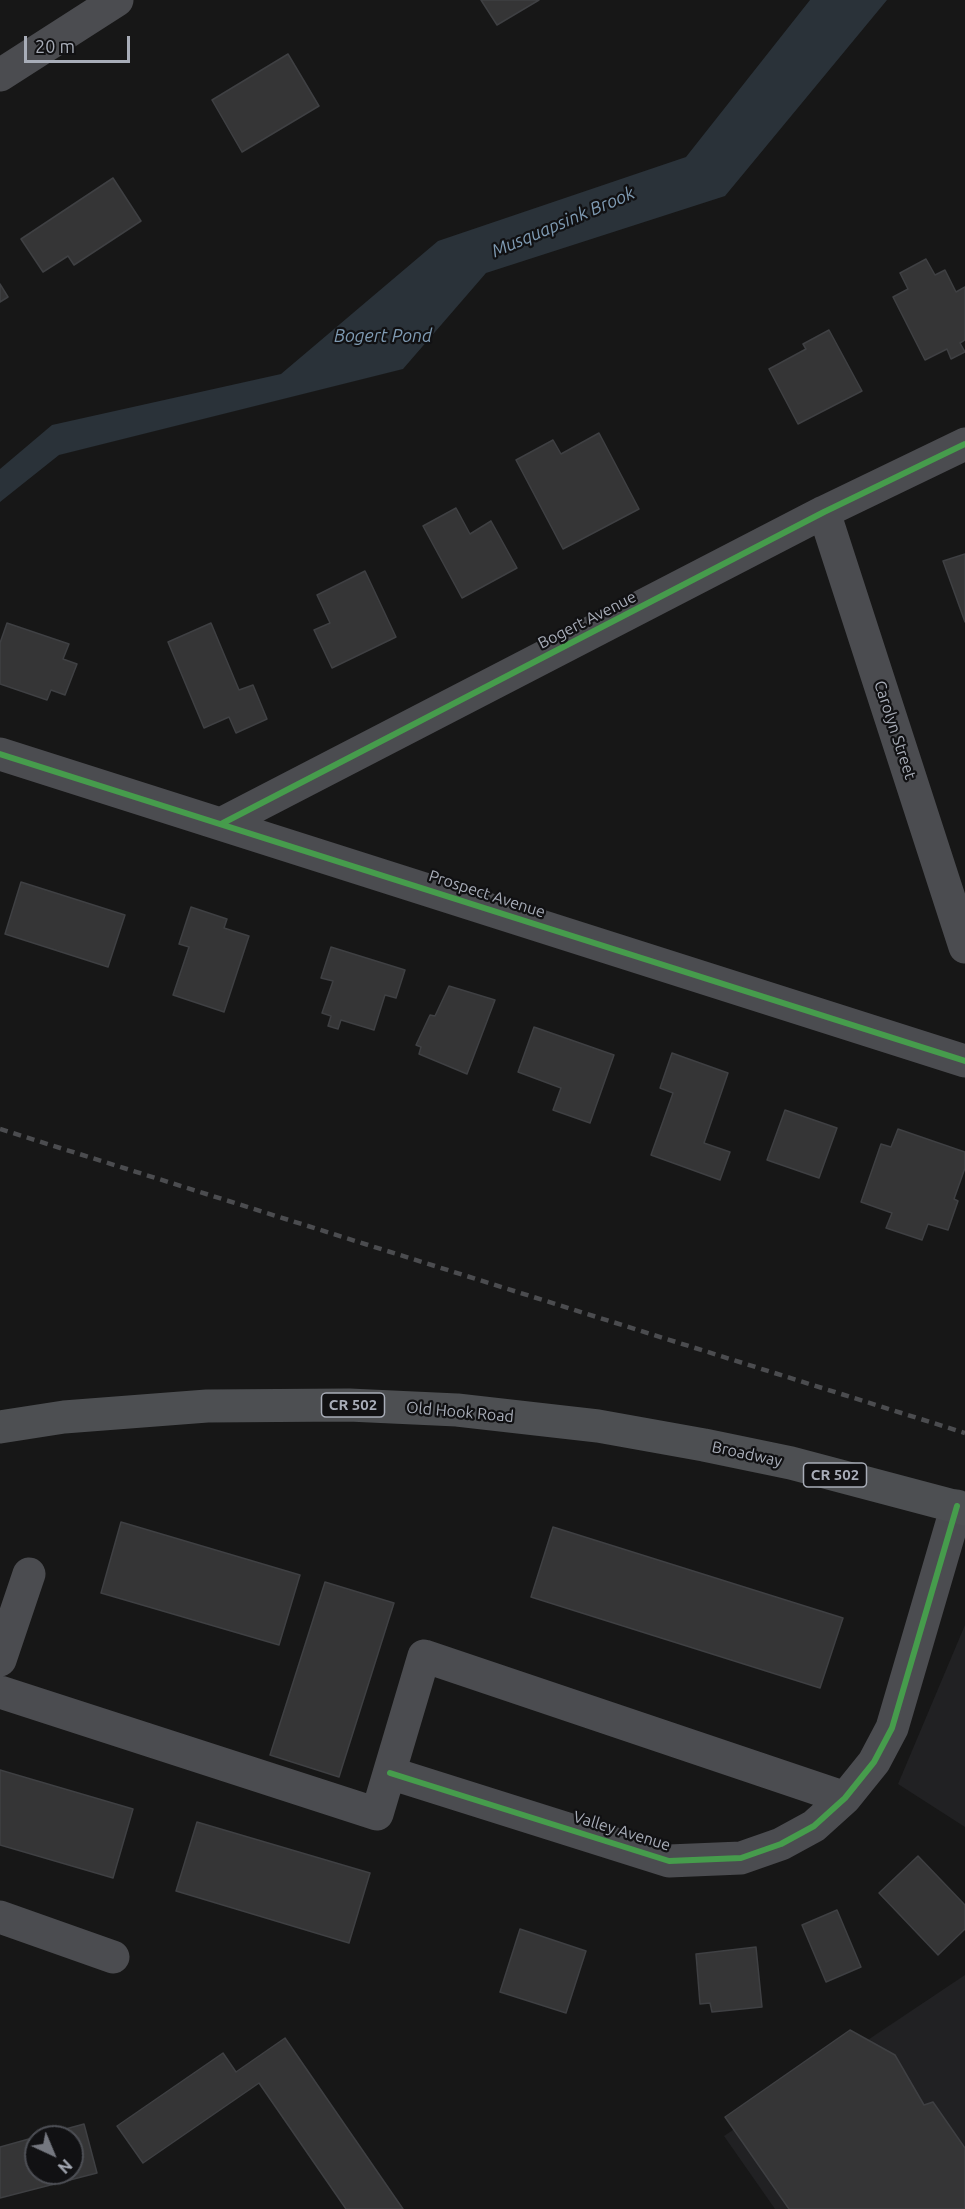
<!DOCTYPE html>
<style>
body{margin:0}
#map{position:relative;width:965px;height:2209px;overflow:hidden;background:#171717;font-family:Ubuntu,sans-serif}
canvas{display:block}
.north{position:absolute;left:24px;top:2125px;width:60px;height:60px;box-sizing:border-box;background:#111113;border:2px solid #4d4f55;border-radius:50%;rotate:136deg;font-size:16px;font-weight:700;line-height:24px;text-align:center;color:#a8adb8}
.north::after{content:'';display:block;margin:auto;width:21px;height:27px;background:#757880;clip-path:polygon(50% 0,100% 100%,50% 72%,0 100%)}
.scale{position:absolute;left:24px;top:36px;width:106px;height:27px;box-sizing:border-box;border:3px solid #a8adb8;border-top:0;padding-left:8px;font-size:18px;line-height:21px;white-space:nowrap;color:#a8adb8;-webkit-text-stroke:4px #111113;paint-order:stroke}
</style>
<div id="map">
<canvas width="965" height="2209"></canvas>
<div class="north">N</div>
<div class="scale">20 m</div>
</div>
<script>
const g = document.querySelector('canvas').getContext('2d');
g.lineJoin = 'round';
function fill(path, color) { g.fillStyle = color; g.fill(path, 'evenodd'); }
const poly = rows => new Path2D(rows.map(r => 'M' + r).join(''));
function strokePath(path, color, width, dash) { g.strokeStyle = color; g.lineWidth = width; g.lineCap = dash ? 'butt' : 'round'; g.setLineDash(dash || []); g.stroke(path); }
function label(font, color, halo, rows, align = 'center') {
  g.font = font + ' Ubuntu,sans-serif'; g.lineWidth = 4.5; g.setLineDash([]); g.textBaseline = 'middle'; g.strokeStyle = halo; g.fillStyle = color; for (const [text, x, y, turn = 0] of rows) {
    g.save(); g.translate(x, y); g.rotate((+turn || 0) * Math.PI / 180); g.textAlign = isNaN(turn) ? turn : align; if (halo) g.strokeText(text, 0, 0); g.fillText(text, 0, 0); g.restore();
  }
}
fill(poly([
 [965,1625,965,1827,898,1784],
 [965,1975,965,2209,775,2209,724,2136]
]), '#212123');
fill(poly([
 [810,0,887,0,725,196,486,273,403,369,59,455,0,502,0,469,52,425,281,374,438,241,686,157]
]), '#2a3239');
const building = poly([
 [481,0,539,0,497,25,481,0],
 [288,54,319,106,242,152,212,100,288,54],
 [113,178,141,221,74,265,68,256,43,272,21,239,113,178],
 [926,259,935,275,945,270,956,292,965,287,965,340,960,343,965,352,951,359,947,349,925,360,893,297,908,289,900,273,926,259],
 [0,284,8,297,0,302,0,284],
 [829,330,862,391,798,424,769,369,806,349,803,344,829,330],
 [599,433,639,509,563,549,516,460,553,440,561,454,599,433],
 [456,508,470,534,491,521,517,568,462,598,423,526,456,508],
 [965,554,965,622,943,561,965,554],
 [365,571,396,637,332,668,314,630,330,623,317,595,365,571],
 [7,623,69,644,63,659,77,664,65,695,51,690,47,700,0,684,0,643,7,623],
 [211,623,239,690,253,685,267,719,236,733,229,717,204,728,168,642,211,623],
 [21,882,125,915,108,967,5,934,21,882],
 [191,907,227,919,224,928,249,936,224,1012,173,995,189,947,179,944,191,907],
 [331,947,405,970,396,998,385,995,374,1030,341,1020,338,1029,328,1026,331,1016,322,1013,333,981,321,978,331,947],
 [449,986,495,1000,467,1074,419,1054,421,1047,416,1045,430,1015,435,1016,449,986],
 [534,1027,614,1055,590,1123,553,1110,561,1088,518,1072,534,1027],
 [672,1053,728,1073,704,1143,730,1152,720,1180,651,1155,673,1093,660,1088,672,1053],
 [785,1110,837,1128,819,1178,767,1160,785,1110],
 [898,1129,965,1152,965,1168,954,1199,958,1201,948,1230,928,1224,922,1240,886,1228,892,1213,861,1202,881,1144,891,1147,898,1129],
 [121,1522,300,1575,279,1645,101,1593,121,1522],
 [553,1527,843,1618,820,1688,531,1597,553,1527],
 [325,1582,394,1603,339,1777,270,1755,325,1582],
 [0,1770,133,1809,113,1878,0,1845,0,1770],
 [197,1822,370,1873,349,1943,176,1891,197,1822],
 [918,1856,965,1905,965,1929,938,1955,879,1893,918,1856],
 [837,1910,861,1967,826,1982,802,1925,837,1910],
 [520,1929,586,1951,566,2013,500,1992,520,1929],
 [756,1947,762,2007,712,2012,710,2003,700,2004,696,1954,756,1947],
 [850,2030,895,2055,924,2105,933,2102,965,2148,965,2209,789,2209,725,2117,850,2030],
 [285,2038,403,2209,346,2209,259,2083,143,2163,117,2126,223,2053,236,2072,285,2038],
 [84,2124,97,2173,0,2198,0,2147,36,2137,36,2173,72,2173,72,2137,36,2137,84,2124]
]);
fill(building, '#353536');
strokePath(building, '#3f4043', 1.5);
strokePath(poly([
 [0,75,117,0],
 [824,512,965,947],
 [0,754,965,1061],
 [223,823,824,512,965,444],
 [0,1660,29,1574],
 [0,1692,377,1814,424,1656,845,1798],
 [390,1773,669,1861,741,1858,781,1844,814,1826,845,1798,874,1762,892,1728,957,1506],
 [0,1917,113,1957]
]), '#4b4c50', 33);
strokePath(poly([
 [0,1427,64,1417,207,1406,349,1405,457,1410,598,1426,704,1445,791,1463,965,1509]
]), '#4d4f52', 33);
strokePath(poly([
 [0,1129,965,1433]
]), '#4b4c4f', 4.5, [8, 6]);
strokePath(poly([
 [0,754,965,1061],
 [223,823,824,512,965,444],
 [390,1773,669,1861,741,1858,781,1844,814,1826,845,1798,874,1762,892,1728,957,1506]
]), '#469c4c', 6);
for (const [x, y, w] of [
 [353,1405,63],
 [835,1475,63]
]) { const box = new Path2D(); box.roundRect(x - w / 2, y - 12, w, 24, 4.5); g.fillStyle = '#111113'; g.fill(box); strokePath(box, '#a8adb8', 1.5); }
label('bold 15px', '#a8adb8', null, [
 ["CR 502",353,1405],
 ["CR 502",835,1475]
]);
label('16px', '#a8adb8', '#111113', [
 ["Bogert Avenue",587,620,-27],
 ["Carolyn Street",895,730,72],
 ["Prospect Avenue",487,894,18],
 ["Old Hook Road",460,1412,5],
 ["Broadway",747,1454,12],
 ["Valley Avenue",622,1831,17]
]);
label('italic 18px', '#7f9bb3', '#111113', [
 ["Musquapsink Brook",563,222,-23],
 ["Bogert Pond",383,336]
]);
</script>
